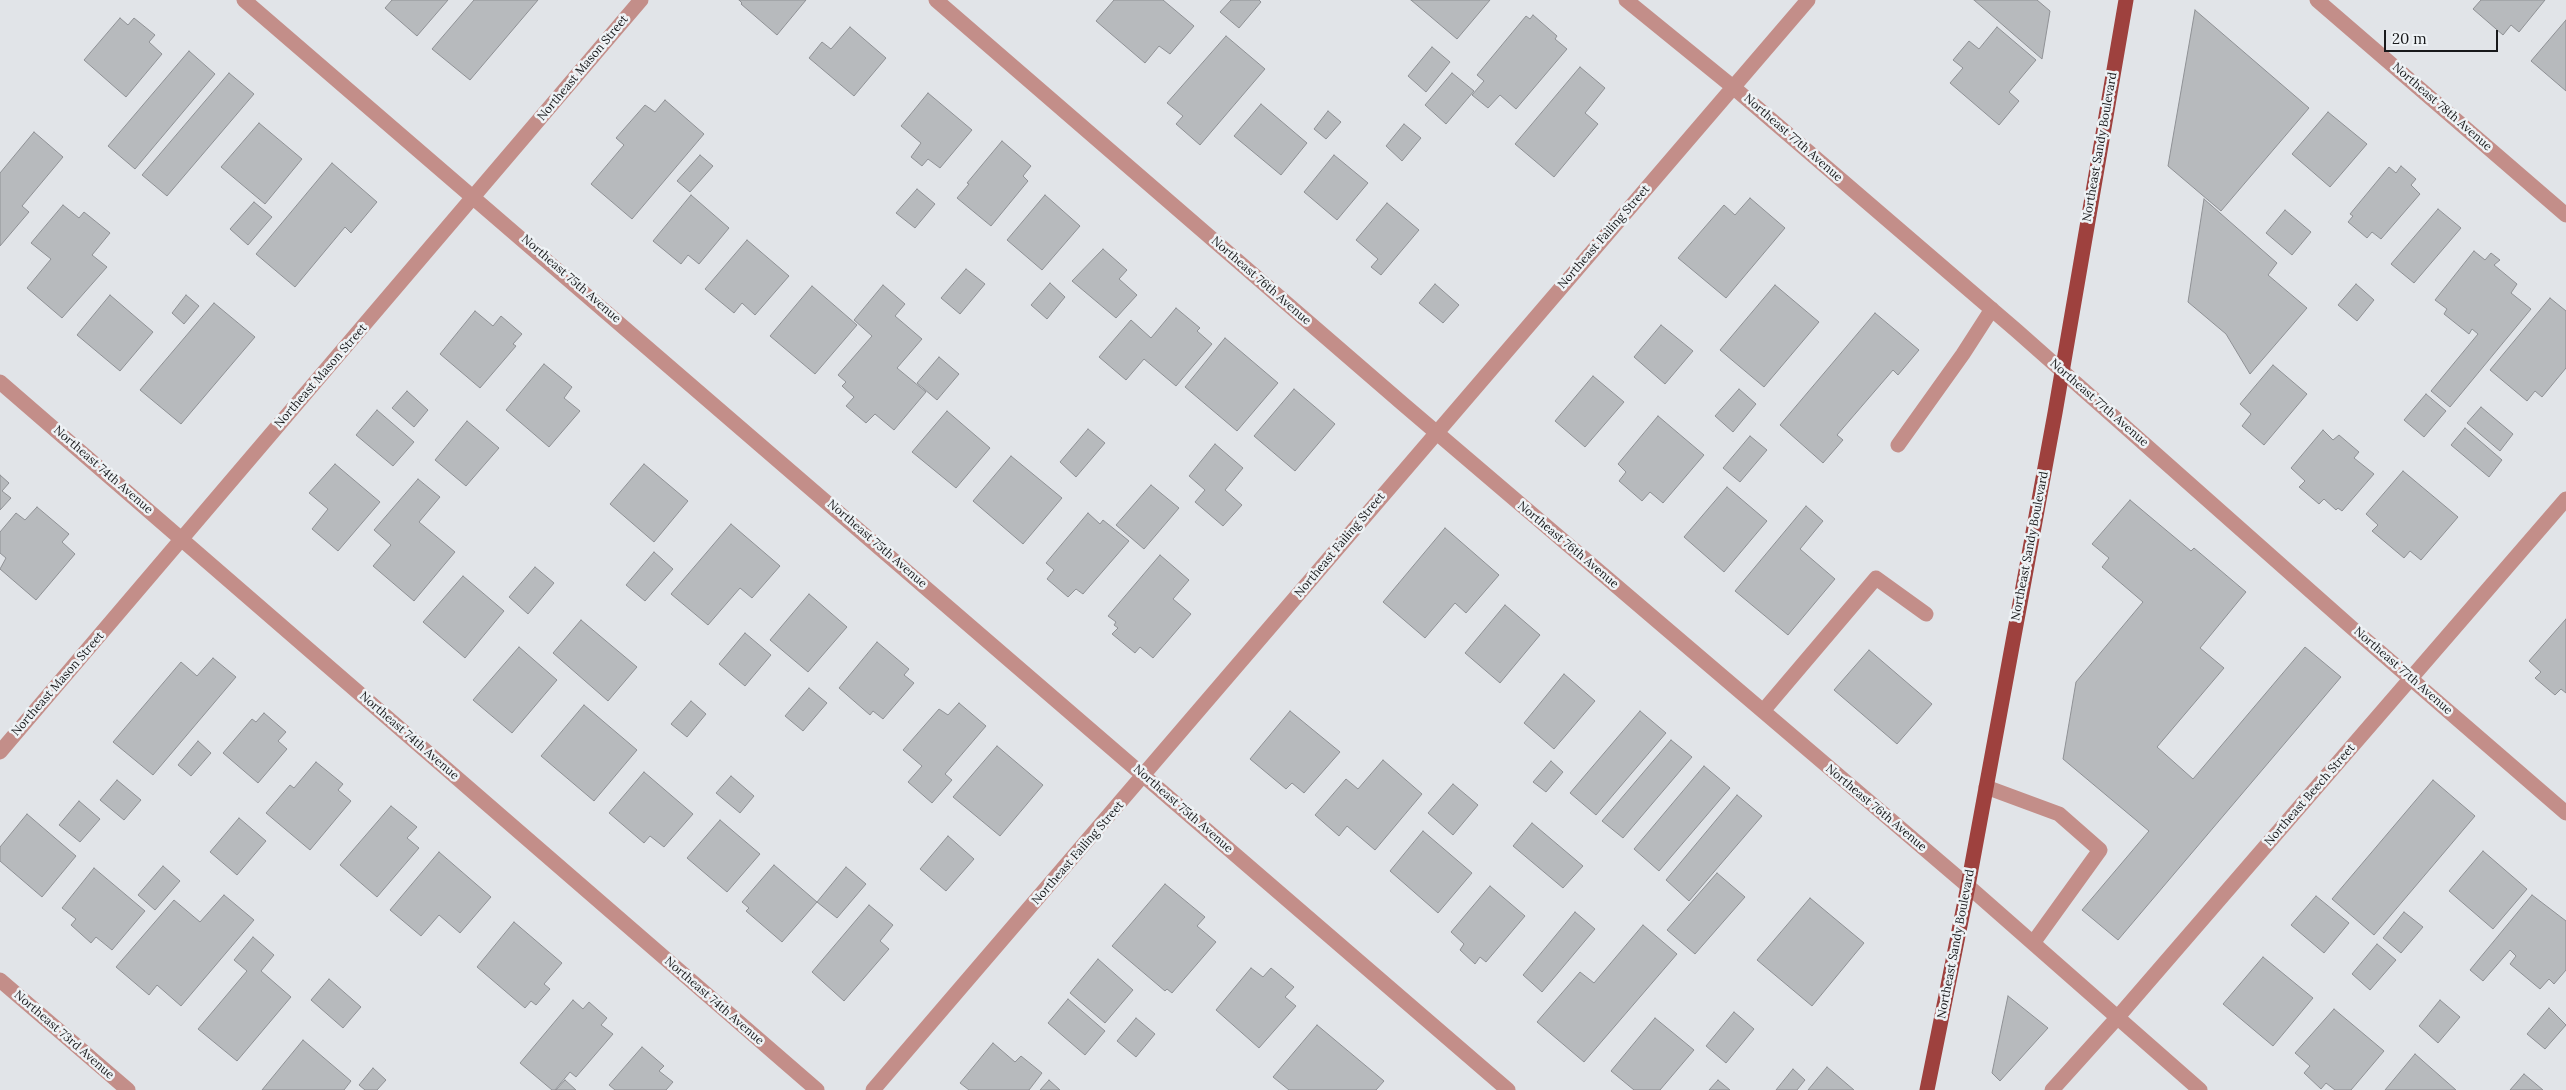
<!DOCTYPE html>
<style>
body{margin:0}
#map{position:relative;width:2566px;height:1090px;overflow:hidden;background:#e1e4e8;font-family:Lora,serif}
canvas{display:block}
.scale{position:absolute;left:2384px;top:30px;width:114px;height:22px;box-sizing:border-box;border:2px solid #18191b;border-top:0;padding-left:6px;font-size:15px;line-height:18px;white-space:nowrap;color:#18191b;-webkit-text-stroke:4px #eef2f5;paint-order:stroke}
</style>
<div id="map">
<canvas width="2566" height="1090"></canvas>
<div class="scale">20 m</div>
</div>
<script>
const g = document.querySelector('canvas').getContext('2d');
g.lineJoin = 'round';
function fill(path, color) { g.fillStyle = color; g.fill(path, 'evenodd'); }
const poly = rows => new Path2D(rows.map(r => 'M' + r).join(''));
function strokePath(path, color, width, dash) { g.strokeStyle = color; g.lineWidth = width; g.lineCap = dash ? 'butt' : 'round'; g.setLineDash(dash || []); g.stroke(path); }
function label(font, color, halo, rows, align = 'center') {
  g.font = font + ' Lora,serif'; g.lineWidth = 5; g.setLineDash([]); g.textBaseline = 'middle'; g.strokeStyle = halo; g.fillStyle = color; for (const [text, x, y, turn = 0] of rows) {
    g.save(); g.translate(x, y); g.rotate((+turn || 0) * Math.PI / 180); g.textAlign = isNaN(turn) ? turn : align; if (halo) g.strokeText(text, 0, 0); g.fillText(text, 0, 0); g.restore();
  }
}
const building = poly([
 [392,0,448,0,417,36,385,8,392,0],
 [474,0,538,0,470,80,432,49,474,0],
 [739,0,806,0,777,35,741,4,742,3,739,0],
 [1114,0,1163,0,1194,26,1170,54,1159,46,1145,63,1096,21,1114,0],
 [1231,0,1259,0,1261,2,1239,28,1220,12,1231,0],
 [1411,0,1490,0,1457,39,1411,0],
 [1974,0,2037,0,2050,11,2042,59,1974,0],
 [2481,0,2545,0,2519,32,2511,25,2503,35,2473,9,2481,0],
 [2195,10,2309,108,2221,211,2168,166,2195,10],
 [1533,15,1557,36,1555,39,1567,49,1516,109,1500,95,1488,108,1472,95,1484,81,1477,75,1526,16,1530,19,1533,15],
 [120,18,128,25,134,18,155,35,149,42,162,54,126,97,84,60,120,18],
 [2566,20,2566,91,2531,61,2566,20],
 [850,27,886,58,854,96,809,58,822,42,831,49,850,27],
 [1997,27,2036,60,2009,92,2019,101,1999,125,1950,83,1963,68,1953,60,1969,41,1979,49,1997,27],
 [1226,36,1265,69,1200,145,1176,124,1183,116,1167,103,1226,36],
 [1432,47,1450,62,1426,92,1408,76,1432,47],
 [189,51,215,74,135,169,108,146,189,51],
 [1580,67,1605,88,1585,113,1598,124,1554,177,1515,144,1580,67],
 [229,73,254,94,167,196,142,175,229,73],
 [1452,73,1474,91,1446,124,1425,105,1452,73],
 [928,93,972,130,940,168,928,159,922,166,911,157,921,143,901,126,928,93],
 [665,100,704,134,632,219,591,184,624,145,616,138,645,105,655,112,665,100],
 [1261,104,1307,143,1281,175,1234,136,1261,104],
 [1328,111,1341,122,1326,139,1314,129,1328,111],
 [2328,112,2367,144,2330,187,2292,154,2328,112],
 [259,123,302,159,265,204,221,167,259,123],
 [1404,124,1421,138,1402,161,1386,146,1404,124],
 [34,132,63,157,22,206,29,212,0,246,0,173,34,132],
 [1002,141,1031,166,1023,176,1028,181,991,226,957,198,969,184,967,183,1002,141],
 [700,155,713,166,690,192,677,181,700,155],
 [1334,155,1368,183,1337,220,1304,192,1334,155],
 [332,163,377,202,351,233,345,227,295,287,256,254,332,163],
 [2401,166,2416,179,2411,185,2420,194,2381,239,2372,232,2367,238,2348,222,2353,216,2350,214,2389,167,2396,173,2401,166],
 [917,189,935,204,915,228,896,213,917,189],
 [691,195,729,228,699,264,688,255,681,264,653,241,691,195],
 [1045,195,1080,226,1042,270,1007,240,1045,195],
 [1750,198,1785,228,1726,298,1678,258,1724,205,1735,215,1750,198],
 [2204,199,2277,263,2268,275,2307,308,2250,374,2226,334,2188,302,2204,199],
 [254,202,272,217,248,245,230,229,254,202],
 [1387,203,1419,230,1381,275,1371,267,1378,259,1356,240,1387,203],
 [63,205,79,218,84,212,110,233,92,255,107,267,62,318,27,288,51,259,31,243,63,205],
 [2438,209,2461,228,2414,283,2391,264,2438,209],
 [2285,210,2311,232,2292,255,2266,233,2285,210],
 [747,240,789,276,755,315,742,303,734,313,705,289,747,240],
 [1103,249,1127,270,1119,279,1137,295,1116,318,1072,281,1103,249],
 [2474,251,2485,260,2491,253,2500,260,2494,265,2517,284,2511,293,2531,309,2450,407,2431,391,2478,334,2472,329,2469,334,2444,314,2447,309,2435,300,2474,251],
 [966,269,985,284,960,314,941,298,966,269],
 [1050,283,1065,297,1047,319,1031,305,1050,283],
 [1435,284,1459,305,1443,323,1419,303,1435,284],
 [2356,284,2374,300,2357,321,2338,305,2356,284],
 [883,285,905,304,895,316,922,339,897,368,926,392,894,430,875,414,866,423,846,406,854,397,842,386,846,382,838,375,872,336,854,320,883,285],
 [1775,285,1819,322,1764,387,1720,350,1775,285],
 [812,286,857,325,815,374,770,336,812,286],
 [110,295,153,332,120,371,77,335,110,295],
 [186,295,199,306,184,324,172,313,186,295],
 [2550,298,2566,311,2566,368,2542,397,2535,391,2527,401,2490,370,2550,298],
 [214,303,255,337,181,424,140,390,214,303],
 [1176,308,1200,328,1197,331,1212,344,1176,386,1144,359,1126,380,1099,357,1131,320,1151,338,1176,308],
 [475,311,493,326,501,316,522,334,513,344,516,346,480,388,440,354,475,311],
 [1875,313,1919,350,1898,375,1893,370,1837,435,1843,440,1823,463,1780,425,1875,313],
 [1661,325,1693,351,1665,384,1634,357,1661,325],
 [1225,338,1278,383,1237,431,1185,387,1225,338],
 [939,357,959,374,937,400,917,383,939,357],
 [544,364,572,387,564,398,580,411,549,447,506,410,544,364],
 [2273,365,2307,394,2264,445,2242,426,2251,414,2240,404,2273,365],
 [1593,376,1624,402,1585,447,1555,421,1593,376],
 [1294,389,1335,424,1295,471,1254,436,1294,389],
 [1739,389,1756,404,1733,432,1715,416,1739,389],
 [407,391,428,410,414,427,392,408,407,391],
 [2426,394,2446,411,2424,437,2404,420,2426,394],
 [2481,407,2513,434,2500,451,2467,423,2481,407],
 [377,410,414,442,393,466,356,435,377,410],
 [947,411,990,448,956,488,912,452,947,411],
 [1658,416,1704,455,1663,503,1650,492,1642,501,1619,481,1626,472,1618,464,1658,416],
 [467,421,499,448,466,486,435,460,467,421],
 [2465,428,2502,460,2489,477,2451,445,2465,428],
 [1088,429,1105,443,1076,477,1060,462,1088,429],
 [2323,430,2333,440,2339,435,2359,452,2354,458,2374,474,2342,511,2338,508,2336,510,2324,499,2319,504,2299,487,2305,481,2291,468,2323,430],
 [1750,436,1767,450,1740,482,1723,468,1750,436],
 [1215,444,1243,468,1225,490,1242,505,1223,526,1195,502,1205,490,1189,476,1215,444],
 [1011,456,1062,498,1023,544,973,501,1011,456],
 [335,464,380,502,338,551,312,529,328,509,309,493,335,464],
 [644,464,688,501,654,542,610,504,644,464],
 [2403,471,2458,517,2421,560,2410,551,2404,558,2372,531,2378,525,2366,514,2403,471],
 [0,475,9,483,2,491,11,498,0,510,0,475],
 [418,479,440,497,419,522,455,552,414,601,373,566,391,545,374,530,418,479],
 [1151,485,1179,508,1144,549,1116,525,1151,485],
 [1727,487,1767,521,1724,572,1684,537,1727,487],
 [2130,500,2191,551,2194,548,2246,592,2200,648,2224,668,2157,747,2193,779,2305,647,2341,677,2118,940,2082,910,2149,831,2063,759,2076,682,2143,602,2102,567,2109,558,2092,544,2130,500],
 [1806,506,1823,521,1800,549,1835,579,1788,635,1735,591,1806,506],
 [37,507,69,534,62,542,75,554,36,600,0,569,6,558,0,553,0,532,16,513,25,520,37,507],
 [1088,513,1100,524,1103,520,1129,541,1083,594,1076,589,1068,597,1047,579,1054,570,1046,563,1088,513],
 [731,524,780,566,752,598,740,588,708,625,671,594,731,524],
 [1445,528,1499,575,1466,613,1455,603,1425,638,1383,602,1445,528],
 [654,552,673,569,645,601,626,585,654,552],
 [1160,555,1189,580,1173,599,1191,614,1153,658,1140,647,1135,653,1112,634,1118,628,1114,625,1116,622,1108,616,1160,555],
 [535,567,554,583,528,614,509,597,535,567],
 [463,576,504,611,465,658,423,622,463,576],
 [809,594,847,627,808,672,770,640,809,594],
 [1505,605,1540,635,1500,683,1465,653,1505,605],
 [2566,619,2566,693,2561,689,2555,695,2535,678,2541,672,2529,661,2566,619],
 [581,620,637,667,608,701,553,653,581,620],
 [745,633,771,655,745,686,719,664,745,633],
 [877,642,909,669,904,675,914,683,883,719,873,711,870,715,839,688,877,642],
 [519,647,557,680,512,733,473,700,519,647],
 [1869,650,1932,704,1897,744,1834,690,1869,650],
 [213,658,236,677,153,775,113,742,181,662,197,676,213,658],
 [1564,674,1595,701,1554,749,1524,723,1564,674],
 [809,688,827,703,803,731,785,716,809,688],
 [691,701,706,714,687,737,671,724,691,701],
 [959,703,986,726,945,774,952,780,932,803,908,782,922,766,903,750,939,709,948,715,959,703],
 [584,705,637,750,594,801,541,756,584,705],
 [1290,711,1340,752,1304,793,1292,783,1286,789,1250,759,1290,711],
 [1640,711,1666,733,1596,815,1570,793,1640,711],
 [264,713,286,732,278,741,287,749,258,783,223,753,252,719,256,722,264,713],
 [1671,740,1692,757,1623,838,1602,821,1671,740],
 [198,741,211,753,191,776,178,765,198,741],
 [997,746,1043,785,1000,836,953,797,997,746],
 [1383,760,1422,794,1375,850,1347,826,1339,836,1315,815,1346,779,1358,789,1383,760],
 [1551,761,1563,772,1546,792,1533,782,1551,761],
 [316,762,343,784,338,790,351,801,310,850,266,813,290,785,294,788,316,762],
 [1704,766,1730,788,1659,871,1634,849,1704,766],
 [644,772,693,814,664,847,650,836,644,843,609,813,644,772],
 [731,776,754,796,740,813,716,793,731,776],
 [117,780,141,800,124,820,100,800,117,780],
 [2433,780,2475,816,2374,935,2332,899,2433,780],
 [1453,784,1478,805,1453,835,1428,813,1453,784],
 [1737,795,1762,816,1689,901,1666,880,1737,795],
 [79,801,100,819,80,842,59,825,79,801],
 [391,806,417,827,407,838,419,848,377,897,340,865,391,806],
 [27,814,76,856,42,897,0,861,0,847,27,814],
 [239,818,266,841,237,875,210,852,239,818],
 [720,820,760,854,727,892,687,858,720,820],
 [1532,823,1583,866,1563,888,1513,846,1532,823],
 [1423,831,1472,873,1438,913,1390,871,1423,831],
 [948,836,974,859,946,891,920,869,948,836],
 [2483,851,2527,889,2493,929,2449,891,2483,851],
 [439,852,491,897,460,933,439,915,421,936,390,910,439,852],
 [774,865,817,902,782,942,746,911,749,908,742,902,774,865],
 [163,866,180,881,155,910,138,895,163,866],
 [846,867,866,884,837,918,817,902,846,867],
 [94,868,145,911,112,950,96,937,91,943,71,925,76,919,62,908,94,868],
 [1717,873,1745,897,1695,954,1667,930,1717,873],
 [1165,884,1205,917,1197,926,1216,942,1172,993,1167,989,1165,991,1112,946,1165,884],
 [1490,886,1525,916,1486,962,1480,957,1475,964,1460,950,1464,944,1451,932,1490,886],
 [224,895,254,920,181,1006,157,985,149,995,116,967,174,900,200,922,224,895],
 [2532,895,2566,921,2566,970,2554,984,2549,979,2540,989,2510,964,2516,956,2510,950,2483,981,2470,970,2532,895],
 [2316,896,2349,923,2324,953,2291,925,2316,896],
 [1810,898,1864,943,1812,1006,1757,960,1810,898],
 [869,905,893,925,880,941,889,949,844,1001,812,972,869,905],
 [1575,912,1595,929,1542,992,1523,975,1575,912],
 [2404,912,2423,927,2401,953,2383,938,2404,912],
 [514,922,562,963,544,984,550,989,536,1005,531,1001,525,1008,477,967,514,922],
 [1643,925,1677,954,1584,1062,1537,1022,1580,972,1594,983,1643,925],
 [253,937,274,955,261,971,291,997,237,1061,198,1029,247,971,234,960,253,937],
 [2377,944,2396,960,2370,990,2352,974,2377,944],
 [2263,957,2313,998,2273,1046,2223,1004,2263,957],
 [1098,959,1133,990,1105,1023,1070,993,1098,959],
 [1251,968,1263,977,1271,968,1294,987,1285,997,1296,1006,1259,1048,1216,1010,1251,968],
 [329,979,361,1007,343,1028,311,1000,329,979],
 [2008,996,2048,1028,2000,1081,1992,1073,2008,996],
 [1068,999,1105,1031,1085,1055,1048,1023,1068,999],
 [573,1000,583,1009,589,1002,607,1018,601,1025,613,1034,576,1077,570,1072,555,1090,552,1090,520,1063,573,1000],
 [2440,1000,2460,1017,2438,1043,2419,1026,2440,1000],
 [2549,1008,2566,1025,2545,1049,2527,1034,2549,1008],
 [2334,1009,2384,1051,2351,1090,2335,1090,2326,1083,2321,1089,2304,1073,2310,1066,2295,1053,2334,1009],
 [1734,1012,1754,1029,1726,1063,1706,1046,1734,1012],
 [1136,1018,1155,1034,1136,1057,1117,1041,1136,1018],
 [1655,1018,1694,1050,1660,1090,1634,1090,1611,1071,1655,1018],
 [1317,1025,1384,1081,1376,1090,1289,1090,1273,1077,1317,1025],
 [303,1040,351,1081,344,1090,262,1090,303,1040],
 [993,1043,1015,1062,1021,1056,1042,1073,1029,1090,969,1090,960,1083,993,1043],
 [642,1047,664,1066,659,1071,673,1082,666,1090,615,1090,609,1085,642,1047],
 [2415,1054,2456,1090,2385,1090,2415,1054],
 [1827,1067,1854,1090,1808,1090,1827,1067],
 [373,1068,386,1080,377,1090,365,1090,359,1085,373,1068],
 [1793,1069,1805,1080,1797,1090,1776,1090,1793,1069],
 [2524,1074,2543,1090,2510,1090,2524,1074],
 [565,1080,576,1090,556,1090,565,1080],
 [1049,1080,1060,1090,1040,1090,1049,1080],
 [1718,1080,1730,1090,1709,1090,1718,1080]
]);
fill(building, '#b7babd');
strokePath(building, '#8f9195', 1);
strokePath(poly([
 [244,0,1508,1090],
 [936,0,1403,404,1968,886,2200,1090],
 [1626,0,1733,87,2017,331,2351,627,2566,813],
 [2317,0,2566,215],
 [0,382,817,1090],
 [1898,445,1963,354,1992,309],
 [1763,711,1876,578,1926,614],
 [0,752,641,0],
 [1986,787,2059,814,2100,850,2033,943],
 [0,980,128,1090],
 [873,1090,1808,0],
 [2052,1090,2117,1018,2566,499]
]), '#c38e89', 15);
strokePath(poly([
 [1927,1090,1968,886,2055,413,2126,0]
]), '#9e413e', 15);
label('12px', '#18191b', '#eef2f5', [
 ["Northeast Mason Street",583,68,-50],
 ["Northeast 78th Avenue",2442,107,41],
 ["Northeast 77th Avenue",1793,138,41],
 ["Northeast Sandy Boulevard",2100,147,-80],
 ["Northeast Failing Street",1604,237,-49],
 ["Northeast 75th Avenue",571,279,41],
 ["Northeast 76th Avenue",1261,281,41],
 ["Northeast Mason Street",321,376,-49],
 ["Northeast 77th Avenue",2099,403,41],
 ["Northeast 74th Avenue",103,470,41],
 ["Northeast 75th Avenue",877,544,41],
 ["Northeast Failing Street",1340,545,-50],
 ["Northeast 76th Avenue",1568,545,40],
 ["Northeast Sandy Boulevard",2030,546,-79],
 ["Northeast 77th Avenue",2403,671,41],
 ["Northeast Mason Street",58,684,-49],
 ["Northeast 74th Avenue",409,736,41],
 ["Northeast Beech Street",2310,795,-49],
 ["Northeast 76th Avenue",1876,808,40],
 ["Northeast 75th Avenue",1183,809,41],
 ["Northeast Failing Street",1078,853,-49],
 ["Northeast Sandy Boulevard",1956,944,-79],
 ["Northeast 74th Avenue",714,1001,41],
 ["Northeast 73rd Avenue",64,1035,41]
]);
</script>
